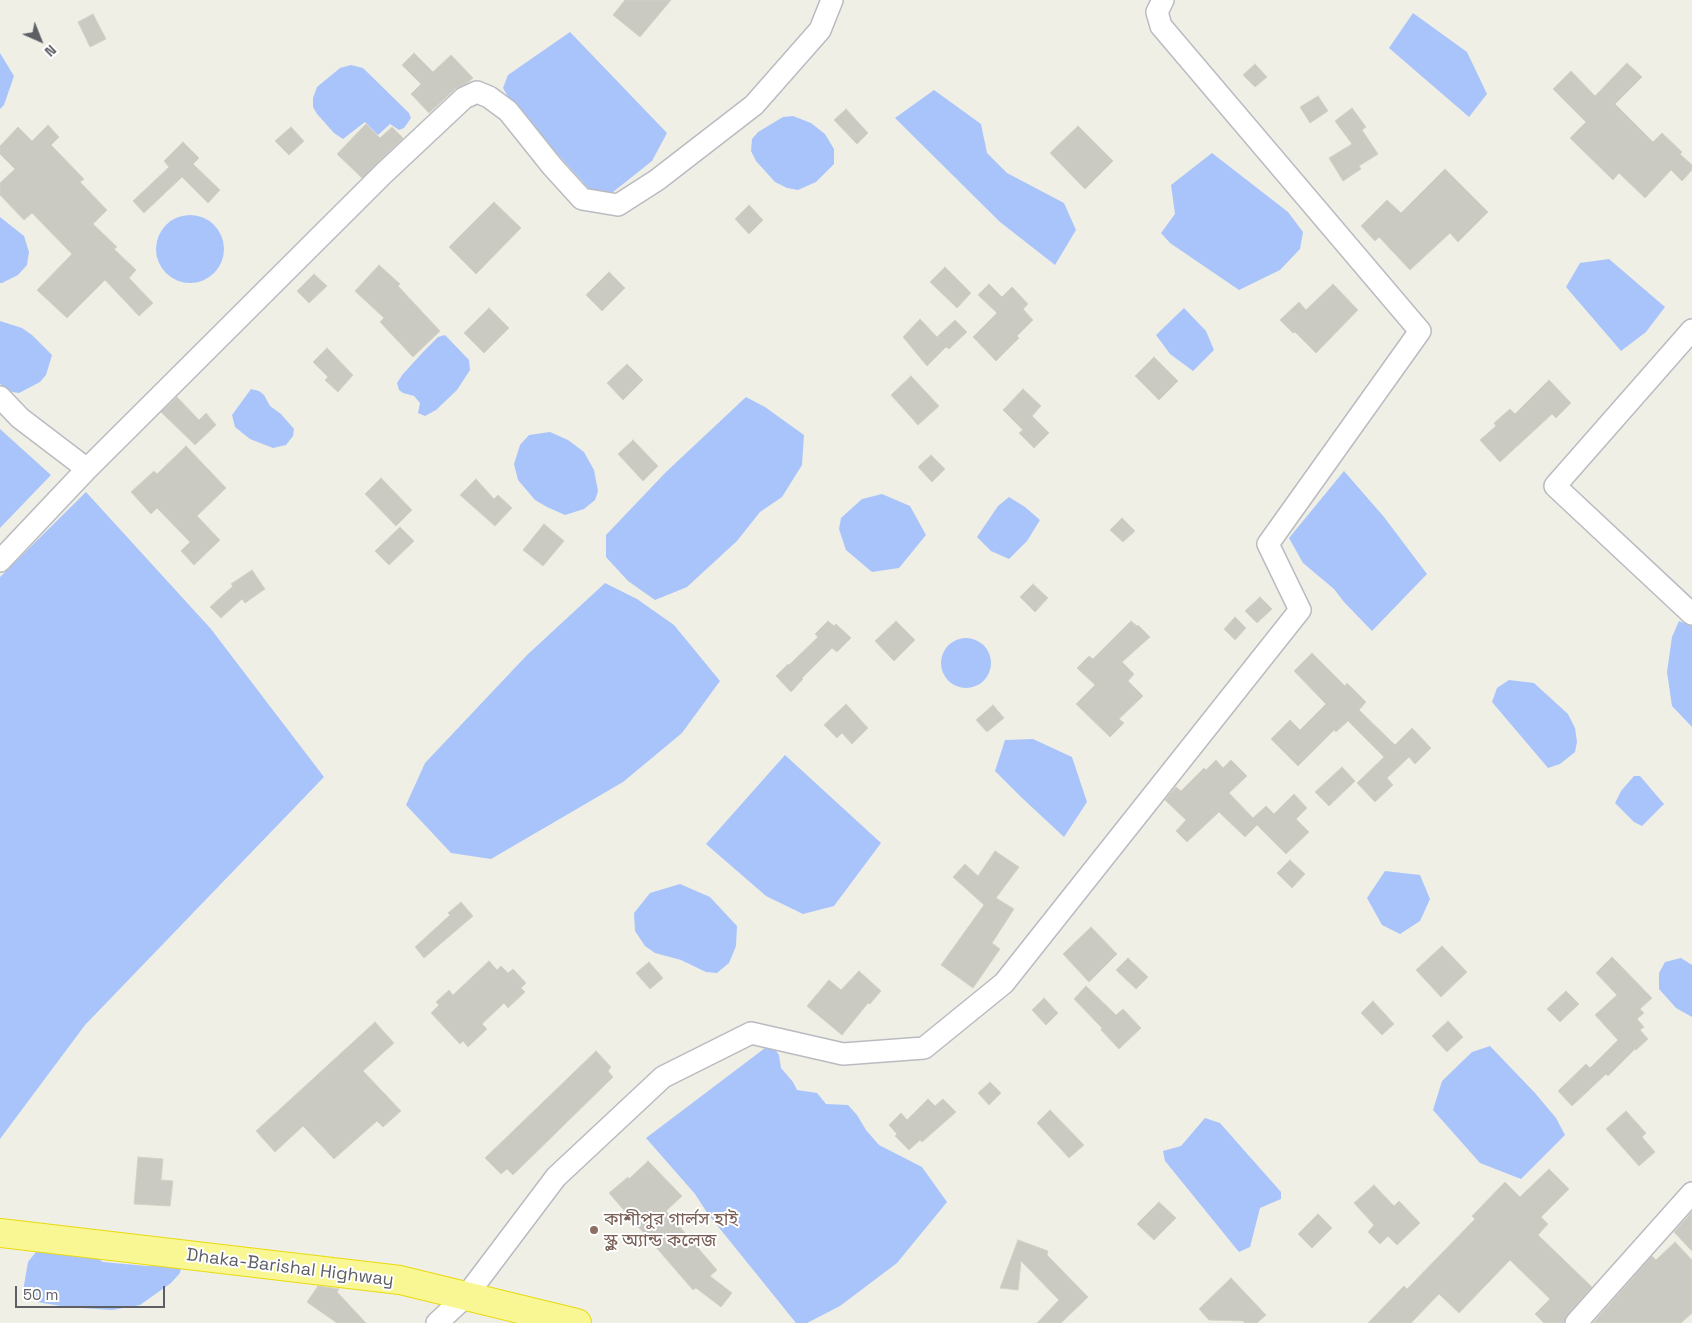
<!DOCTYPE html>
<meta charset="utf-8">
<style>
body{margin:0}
#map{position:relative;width:1692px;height:1323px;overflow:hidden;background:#efefe6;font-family:"Space Grotesk",sans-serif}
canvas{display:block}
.north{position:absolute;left:15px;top:15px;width:50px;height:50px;-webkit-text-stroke:4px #fff;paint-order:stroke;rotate:136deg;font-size:14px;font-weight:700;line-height:20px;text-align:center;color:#5d5f65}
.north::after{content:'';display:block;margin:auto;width:18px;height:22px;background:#5d5f65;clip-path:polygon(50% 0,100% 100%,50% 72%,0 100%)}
.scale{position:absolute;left:15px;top:1286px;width:150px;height:22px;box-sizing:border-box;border:2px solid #5d5f65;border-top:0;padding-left:6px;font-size:15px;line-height:18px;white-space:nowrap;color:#5d5f65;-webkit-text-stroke:4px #fff;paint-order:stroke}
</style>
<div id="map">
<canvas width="1692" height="1323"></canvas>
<div class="north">N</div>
<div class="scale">50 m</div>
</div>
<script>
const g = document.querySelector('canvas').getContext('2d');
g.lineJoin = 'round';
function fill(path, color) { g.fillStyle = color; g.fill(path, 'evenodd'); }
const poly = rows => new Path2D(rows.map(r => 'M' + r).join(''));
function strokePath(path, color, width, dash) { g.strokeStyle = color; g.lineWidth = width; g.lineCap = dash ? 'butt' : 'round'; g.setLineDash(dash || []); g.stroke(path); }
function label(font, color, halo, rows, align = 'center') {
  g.font = font + ' "Space Grotesk","Noto Sans Bengali",sans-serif'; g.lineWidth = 4; g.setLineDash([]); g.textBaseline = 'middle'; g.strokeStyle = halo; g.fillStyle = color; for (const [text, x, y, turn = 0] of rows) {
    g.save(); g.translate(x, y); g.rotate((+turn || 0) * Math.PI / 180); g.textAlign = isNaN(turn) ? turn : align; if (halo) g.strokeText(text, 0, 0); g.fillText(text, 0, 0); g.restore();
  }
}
fill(poly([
 [1413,13,1467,52,1487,94,1469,117,1389,48],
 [570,32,667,133,652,161,613,192,592,192,512,104,503,88,508,75],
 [0,53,14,76,4,105,0,109],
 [351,65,363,68,409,113,411,118,404,128,399,130,390,124,378,135,365,122,343,139,334,133,317,114,313,107,313,98,317,87,340,68],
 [934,90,981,124,987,153,1007,173,1064,203,1076,230,1055,265,1000,222,895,118],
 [793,116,811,123,825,134,834,149,834,164,816,182,798,190,787,188,775,182,756,161,751,151,752,139,758,132,783,117],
 [1212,153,1288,212,1303,232,1300,249,1280,270,1239,290,1170,243,1161,233,1175,214,1171,185],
 '156 249a34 34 0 1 1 68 0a34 34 0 1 1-68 0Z',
 [0,217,24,236,29,252,27,265,18,275,2,283,0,283],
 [1609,259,1665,307,1646,332,1621,351,1566,287,1580,263],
 [1184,308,1206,331,1214,350,1193,371,1170,354,1156,335],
 [0,321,22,328,32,335,52,355,46,375,40,382,19,393,12,392,0,384],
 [445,335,469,360,470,370,457,390,436,410,425,416,418,413,420,403,414,396,403,393,399,390,397,383,403,374,424,351,438,337],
 [251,389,259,391,264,395,270,406,281,414,294,429,293,436,286,445,273,448,250,439,235,427,232,415],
 [746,397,765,407,804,435,802,465,782,497,760,512,737,541,687,587,655,600,628,581,606,557,606,535,666,472],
 [0,429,51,475,0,528],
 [550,432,568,440,584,452,594,470,598,491,595,500,584,509,565,515,547,507,535,500,518,480,514,464,520,445,529,435],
 [1344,471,1384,517,1427,574,1372,631,1344,602,1334,589,1303,563,1289,538],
 [86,492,211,629,324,777,85,1025,0,1139,0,577],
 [882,494,910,506,926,535,899,568,872,572,846,550,839,529,841,518,862,499],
 [1009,497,1025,507,1040,520,1027,541,1009,559,991,551,977,537,998,506],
 [605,583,637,599,674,625,720,681,682,733,623,782,491,859,451,853,406,805,425,763,527,655],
 [1679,621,1692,626,1692,727,1672,706,1667,672,1672,637],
 '941 663a25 25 0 1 1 50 0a25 25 0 1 1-50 0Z',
 [1509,680,1534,683,1568,714,1575,728,1577,742,1575,752,1560,764,1548,768,1492,702,1497,688],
 [1033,739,1072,757,1087,802,1064,837,1021,797,995,771,1005,740],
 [785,755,881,843,834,906,803,914,766,896,706,844],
 [1634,776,1640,776,1664,804,1642,826,1634,822,1615,803,1621,791],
 [1385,871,1420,875,1430,899,1420,921,1400,934,1382,925,1367,898],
 [680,884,710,897,737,926,736,946,729,963,717,973,706,972,681,960,655,953,645,946,635,931,634,913,650,893],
 [1681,958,1692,965,1692,1017,1676,1008,1659,989,1659,973,1665,962],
 [1490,1046,1535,1093,1556,1118,1565,1135,1521,1179,1480,1163,1433,1110,1442,1081,1472,1052],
 [773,1047,779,1055,781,1068,793,1082,797,1090,817,1093,826,1104,848,1105,857,1115,866,1130,879,1145,922,1167,947,1202,897,1263,840,1306,807,1323,796,1323,708,1214,695,1194,646,1138,765,1048],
 [1205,1118,1220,1123,1281,1192,1281,1199,1260,1208,1250,1247,1239,1252,1165,1161,1163,1151,1181,1146],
 [43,1243,87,1250,103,1262,147,1266,173,1264,181,1268,180,1273,171,1283,140,1305,112,1310,67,1307,37,1302,23,1291,28,1262]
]), '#a9c4fb');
const building = poly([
 [625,0,671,0,640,37,613,15,625,0],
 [93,14,106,39,90,47,78,22,93,14],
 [414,53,433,72,451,55,473,78,467,83,455,89,429,113,411,94,421,84,402,65,414,53],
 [1627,63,1642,77,1615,104,1653,142,1662,133,1682,152,1680,154,1692,165,1692,170,1682,181,1671,170,1645,198,1619,173,1613,180,1570,138,1586,122,1553,89,1571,71,1595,96,1627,63],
 [1255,64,1267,77,1255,87,1243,75,1255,64],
 [1318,96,1328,111,1310,123,1300,107,1318,96],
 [1352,108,1366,127,1362,130,1378,154,1359,166,1361,169,1343,181,1329,158,1352,144,1335,121,1352,108],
 [846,109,868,133,857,144,834,120,846,109],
 [366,124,380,138,392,127,403,138,362,178,337,154,366,124],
 [48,125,59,137,51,145,84,179,80,182,107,210,93,224,117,247,114,249,136,270,129,278,153,303,139,316,105,280,67,318,37,290,72,254,32,213,24,220,0,195,0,183,15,169,0,154,0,146,18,127,32,141,48,125],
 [1078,126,1113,161,1085,189,1050,153,1078,126],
 [291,127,304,141,289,155,275,141,291,127],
 [183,142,199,158,193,164,220,190,208,203,182,177,144,213,133,201,169,167,164,161,183,142],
 [1445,169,1488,212,1458,242,1450,233,1410,270,1379,237,1375,241,1361,226,1387,200,1401,213,1445,169],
 [494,202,521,228,476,274,449,247,494,202],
 [749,205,763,220,749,234,735,219,749,205],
 [379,265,400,284,398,286,440,331,413,357,380,322,384,318,355,291,379,265],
 [945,267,971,293,957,308,930,282,945,267],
 [609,272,625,288,602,311,586,295,609,272],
 [314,274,327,286,309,303,297,291,314,274],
 [989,284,1002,297,1012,287,1028,304,1023,309,1033,320,1017,336,1019,338,996,361,973,337,997,313,978,295,989,284],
 [1333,284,1358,310,1316,353,1295,332,1293,333,1280,320,1299,302,1306,310,1333,284],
 [489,308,509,328,484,353,464,333,489,308],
 [920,319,937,337,955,320,967,332,949,349,946,347,927,366,903,337,920,319],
 [327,348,353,375,338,392,325,380,328,377,313,362,327,348],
 [1154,357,1178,381,1159,400,1135,376,1154,357],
 [627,364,643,380,623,400,607,383,627,364],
 [911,376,939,406,918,425,891,395,911,376],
 [1549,380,1571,403,1556,418,1552,414,1500,462,1480,440,1496,426,1494,423,1510,409,1515,414,1549,380],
 [1023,389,1041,406,1032,416,1049,433,1034,448,1019,433,1023,430,1003,410,1023,389],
 [177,397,199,420,206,413,216,425,195,445,161,412,177,397],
 [633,440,658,466,643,481,618,454,633,440],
 [186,446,226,488,197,516,220,540,194,565,181,551,190,542,157,508,151,514,131,492,154,471,157,474,186,446],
 [931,455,945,469,932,482,918,467,931,455],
 [381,478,412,510,396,526,365,494,381,478],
 [476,479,494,499,498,495,512,508,495,526,460,495,476,479],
 [1122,518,1135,531,1123,542,1110,530,1122,518],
 [544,524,564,541,543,566,523,550,544,524],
 [400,527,414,541,389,565,375,551,400,527],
 [252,570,265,589,245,603,242,599,221,618,210,607,233,586,231,584,252,570],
 [1033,584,1048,598,1035,612,1020,597,1033,584],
 [1260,597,1272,609,1257,623,1245,611,1260,597],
 [1235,617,1246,628,1235,640,1224,629,1235,617],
 [828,621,834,626,836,624,851,638,837,652,832,648,802,678,803,679,791,692,776,676,788,664,789,665,818,637,815,634,828,621],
 [896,621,915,640,894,661,875,641,896,621],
 [1131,621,1137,626,1138,625,1150,637,1122,662,1134,674,1128,681,1143,696,1119,719,1124,723,1110,737,1076,704,1095,685,1077,668,1089,656,1093,659,1131,621],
 [1312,653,1345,686,1347,683,1366,702,1359,710,1395,745,1412,728,1431,748,1415,764,1409,757,1387,778,1393,785,1375,802,1357,783,1384,757,1348,721,1336,732,1334,730,1298,766,1271,739,1290,720,1300,730,1326,704,1294,671,1312,653],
 [846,704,868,728,852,744,842,733,837,738,824,725,846,704],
 [993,705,1004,718,987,732,976,720,993,705],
 [1216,760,1223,768,1231,760,1247,776,1229,793,1253,818,1266,806,1274,814,1294,794,1307,808,1296,819,1309,832,1286,854,1257,825,1245,837,1219,812,1187,842,1176,831,1186,820,1165,800,1176,787,1181,791,1204,768,1206,770,1216,760],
 [1342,767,1355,781,1329,806,1315,792,1342,767],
 [995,851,1019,867,996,898,1014,909,992,943,1000,949,973,988,941,965,984,905,953,877,965,864,978,876,995,851],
 [1290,860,1305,874,1292,888,1277,873,1290,860],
 [461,902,473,916,424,958,415,947,450,915,448,913,461,902],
 [1091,927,1117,954,1089,982,1063,954,1091,927],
 [1442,946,1467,972,1441,997,1416,970,1442,946],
 [1612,957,1652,998,1640,1009,1644,1013,1637,1019,1644,1027,1640,1030,1648,1039,1636,1050,1635,1049,1608,1076,1606,1074,1572,1106,1558,1091,1586,1064,1590,1068,1618,1040,1595,1015,1617,995,1596,973,1612,957],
 [1128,958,1148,977,1136,989,1116,970,1128,958],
 [489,961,497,970,501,966,508,973,513,969,526,983,521,988,525,992,508,1008,504,1003,482,1024,487,1029,468,1047,463,1041,460,1044,431,1013,439,1005,436,1002,449,990,453,995,489,961],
 [649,962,663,978,650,989,636,973,649,962],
 [859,971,881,991,870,1004,868,1003,842,1035,807,1006,829,980,841,990,859,971],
 [1086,986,1116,1015,1123,1009,1141,1028,1119,1049,1101,1030,1102,1028,1074,999,1086,986],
 [1566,991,1579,1004,1560,1022,1547,1009,1566,991],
 [1044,998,1058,1013,1046,1025,1032,1010,1044,998],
 [1373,1001,1394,1024,1382,1035,1361,1013,1373,1001],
 [1448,1021,1463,1037,1447,1052,1432,1036,1448,1021],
 [375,1022,394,1043,363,1071,401,1111,383,1127,377,1121,334,1159,303,1126,275,1152,256,1131,375,1022],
 [596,1051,611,1067,608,1071,613,1077,513,1175,507,1169,501,1174,485,1158,596,1051],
 [990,1082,1001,1093,989,1105,978,1093,990,1082],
 [928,1099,935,1106,943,1099,956,1112,922,1142,920,1140,909,1150,895,1136,897,1134,889,1125,901,1113,907,1120,928,1099],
 [1050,1110,1084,1145,1069,1158,1037,1123,1050,1110],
 [1626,1111,1646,1133,1642,1137,1655,1152,1639,1166,1606,1129,1626,1111],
 [138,1157,163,1159,161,1180,173,1181,170,1206,134,1204,138,1157],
 [648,1161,682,1196,666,1211,717,1270,710,1276,732,1293,721,1307,696,1288,693,1290,609,1193,628,1177,629,1179,648,1161],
 [1549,1169,1569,1189,1541,1217,1548,1224,1538,1235,1592,1287,1567,1315,1564,1323,1544,1323,1535,1314,1550,1299,1510,1260,1459,1313,1439,1294,1411,1323,1368,1323,1404,1286,1407,1289,1475,1219,1472,1216,1505,1182,1520,1197,1549,1169],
 [1374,1185,1394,1206,1399,1201,1420,1223,1397,1245,1388,1236,1380,1244,1368,1232,1374,1225,1354,1203,1374,1185],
 [1159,1202,1176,1218,1154,1240,1137,1224,1159,1202],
 [1692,1212,1692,1251,1674,1232,1692,1212],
 [1318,1214,1332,1228,1312,1248,1298,1234,1318,1214],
 [1018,1240,1048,1251,1047,1255,1088,1297,1061,1323,1037,1323,1059,1300,1021,1261,1018,1290,1000,1288,1018,1240],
 [1675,1242,1692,1260,1692,1313,1681,1323,1593,1323,1652,1256,1656,1260,1675,1242],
 [1231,1278,1266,1315,1257,1323,1245,1323,1243,1321,1209,1320,1199,1309,1231,1278],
 [318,1286,339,1289,337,1292,366,1323,337,1323,307,1302,318,1286]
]);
fill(building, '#cac9c2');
strokePath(building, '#d3d2c4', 1);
const street = poly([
 [1692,330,1555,486,1692,614],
 [0,397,20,418,87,469],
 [0,561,87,469,384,173,464,98,477,92,489,97,508,111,552,166,582,199,618,205,657,180,754,105,820,30,832,0],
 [437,1323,467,1295,556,1177,663,1077,751,1033,843,1054,924,1048,1004,983,1300,610,1268,544,1420,331,1161,26,1157,12,1163,0],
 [1576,1323,1692,1193]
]);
const highway = poly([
 [0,1233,400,1280,577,1323]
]);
strokePath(street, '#babbc1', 24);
strokePath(highway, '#e9da0b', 30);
strokePath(street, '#fff', 21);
strokePath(highway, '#f8f793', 28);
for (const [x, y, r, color] of [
 [594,1230,5,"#8d6e63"]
]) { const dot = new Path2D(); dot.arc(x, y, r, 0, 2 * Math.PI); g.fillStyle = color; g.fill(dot); strokePath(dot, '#fff', 2); }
label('18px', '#785e54', '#fff', [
 ["কাশীপুর গার্লস হাই",604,1220],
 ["স্কুল অ্যান্ড কলেজ",604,1241]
], 'left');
label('18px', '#5d5f65', '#fff', [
 ["Dhaka-Barishal Highway",290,1268,7]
]);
</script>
